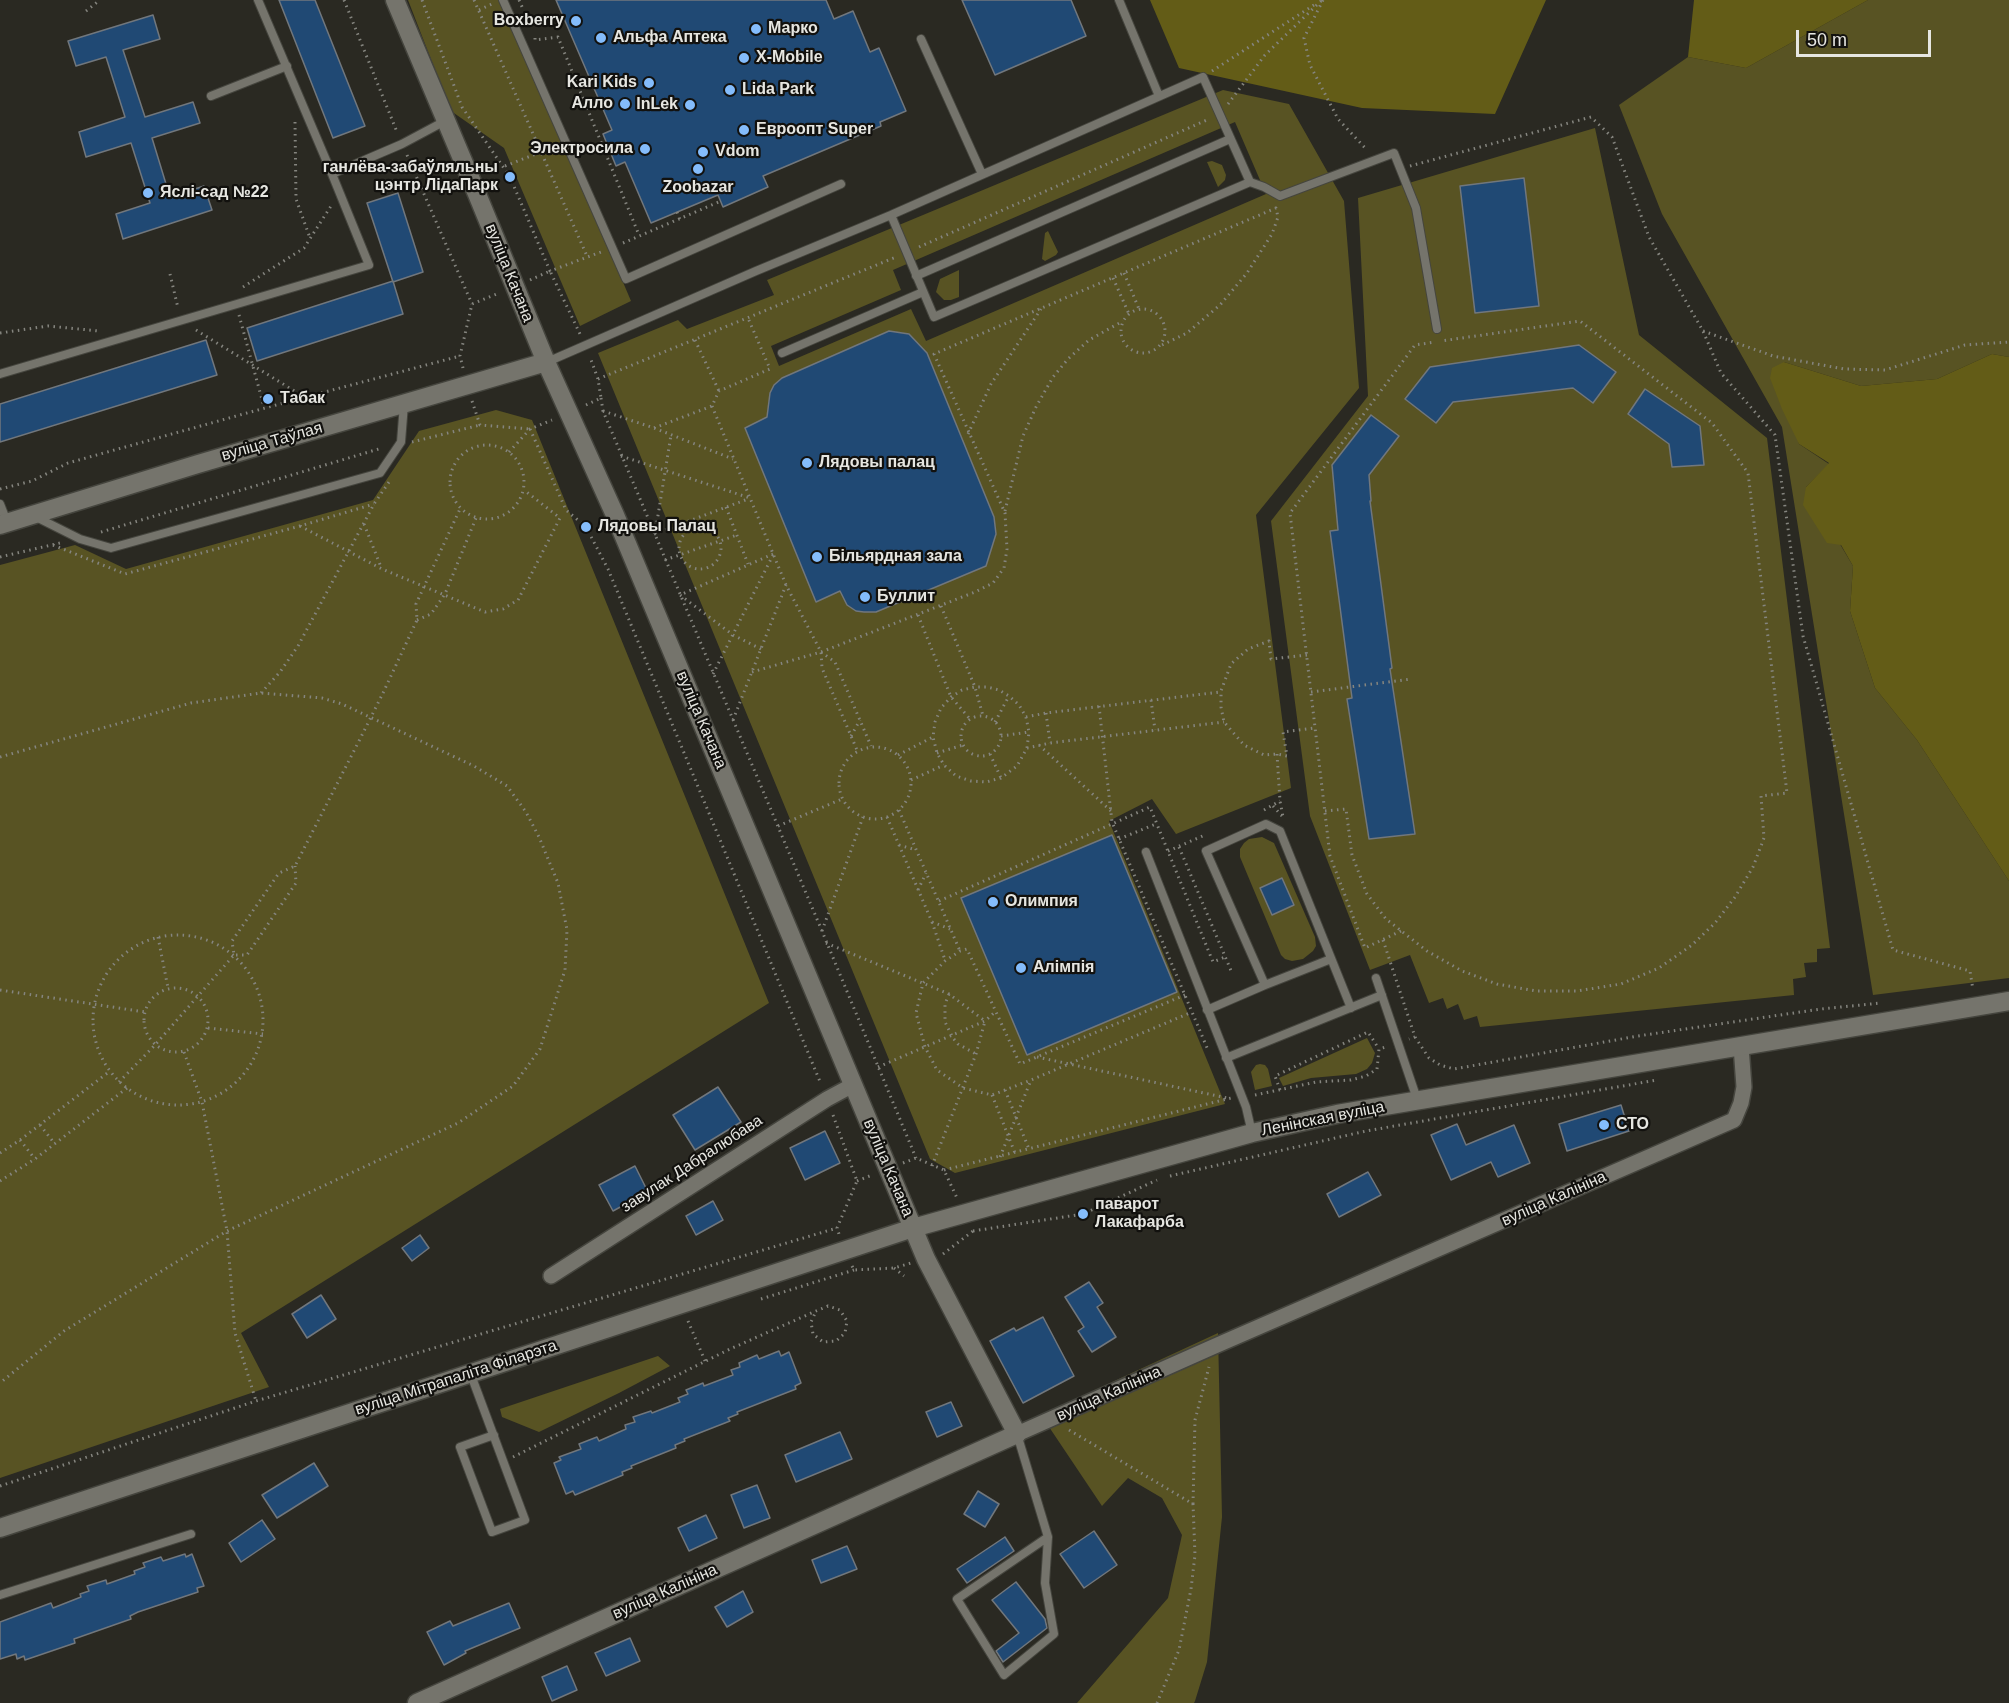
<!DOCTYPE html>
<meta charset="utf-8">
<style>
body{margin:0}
#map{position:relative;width:2009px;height:1703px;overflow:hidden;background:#2a2922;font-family:Arial,sans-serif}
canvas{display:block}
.scale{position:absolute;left:1796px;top:30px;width:135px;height:27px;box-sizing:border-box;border:3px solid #e6e6e1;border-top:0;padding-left:8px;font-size:18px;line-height:21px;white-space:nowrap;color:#e6e6e1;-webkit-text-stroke:4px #12110e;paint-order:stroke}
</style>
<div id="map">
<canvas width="2009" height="1703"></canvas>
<div class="scale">50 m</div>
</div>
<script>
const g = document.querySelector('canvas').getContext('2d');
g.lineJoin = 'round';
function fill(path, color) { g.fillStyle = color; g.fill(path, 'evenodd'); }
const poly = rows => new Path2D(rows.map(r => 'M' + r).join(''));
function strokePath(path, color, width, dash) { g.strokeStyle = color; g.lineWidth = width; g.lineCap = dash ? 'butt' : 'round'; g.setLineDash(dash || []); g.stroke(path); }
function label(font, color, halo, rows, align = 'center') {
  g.font = font + ' Arial,sans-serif'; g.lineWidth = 4.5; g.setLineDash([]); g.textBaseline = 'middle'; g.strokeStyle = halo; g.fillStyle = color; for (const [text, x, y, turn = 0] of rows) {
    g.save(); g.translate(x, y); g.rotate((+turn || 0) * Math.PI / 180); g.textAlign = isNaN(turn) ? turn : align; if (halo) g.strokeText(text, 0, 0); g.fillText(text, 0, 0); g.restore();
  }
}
fill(poly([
 [408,0,503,0,631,301,580,326,504,148,451,111],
 [1868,0,2009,0,2009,357,1992,354,1937,379,1861,386,1784,362,1799,444,1829,464,1806,487,1853,566,1850,611,1875,688,1917,740,2009,881,2009,978,1873,995,1782,427,1662,214,1619,105,1688,57,1746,68],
 [1223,90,1289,104,1344,201,1359,388,1256,515,1291,788,1176,834,1152,799,1109,821,1225,1104,955,1173,930,1159,598,353,678,320,687,329,774,295,767,280],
 [1235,122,1266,194,926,341,911,309,779,366,771,346,901,290,893,270],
 [889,331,909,334,927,353,994,517,996,534,986,566,876,612,864,612,856,611,840,591,816,601,745,428,767,417,770,393,774,385,782,378],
 [1112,835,1177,992,1027,1055],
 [1595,128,1639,335,1767,438,1830,948,1817,949,1817,962,1804,963,1806,977,1793,979,1794,995,1480,1027,1477,1016,1464,1020,1458,1004,1447,1009,1443,998,1429,1003,1410,955,1370,970,1310,816,1271,521,1368,396,1358,198],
 [1212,161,1222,165,1226,175,1225,180,1218,187,1207,162],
 [1048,231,1058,252,1056,255,1045,261,1042,259,1045,233],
 [959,270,959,297,951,300,944,300,936,292,940,279],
 [496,410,532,420,769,1003,241,1333,269,1387,0,1478,0,565,75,545,126,569,373,500,419,431],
 [1262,837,1274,843,1315,937,1316,946,1313,951,1303,959,1292,961,1285,959,1281,955,1240,857,1240,849,1244,843,1249,839],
 [1367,1038,1375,1053,1372,1063,1367,1069,1356,1074,1311,1078,1283,1086,1279,1078],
 [1260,1064,1265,1065,1268,1069,1272,1086,1255,1090,1251,1072,1256,1065],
 [1218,1333,1222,1517,1207,1662,1195,1701,1194,1703,1077,1703,1168,1598,1182,1535,1162,1498,1128,1478,1102,1506,1041,1415],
 [658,1356,670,1366,619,1393,539,1432,502,1417,500,1409]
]), '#585323');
fill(poly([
 [1150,0,1546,0,1495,114,1362,108,1179,68],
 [1694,0,1868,0,1746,68,1688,57],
 [1992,354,2009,357,2009,881,1917,740,1875,688,1850,611,1853,566,1841,545,1827,543,1803,505,1806,487,1829,463,1799,444,1782,409,1770,378,1772,368,1784,362,1861,386,1937,379]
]), '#635c17');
const building = poly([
 [279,0,315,0,365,126,333,138,279,0],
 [556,0,826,0,834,19,853,11,870,52,879,48,906,111,880,122,881,126,763,176,768,187,723,207,718,195,651,223,625,162,616,166,603,134,612,130,556,0],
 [962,0,1071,0,1086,36,995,75,962,0],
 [153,15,160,39,123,50,145,117,193,102,200,123,152,138,170,197,204,186,212,210,123,239,116,214,150,203,131,143,86,157,79,132,125,117,106,57,76,66,68,41,153,15],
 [1524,178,1539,306,1475,313,1460,186,1524,178],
 [398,193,423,272,393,282,367,203,398,193],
 [393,281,403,314,257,361,247,328,393,281],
 [889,331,909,334,927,353,994,517,996,534,986,566,876,612,864,612,856,611,847,605,840,591,816,602,745,428,767,417,770,393,774,385,782,378,889,331],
 [206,340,217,375,0,442,0,404,206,340],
 [1579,345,1616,372,1593,403,1573,388,1453,402,1436,423,1405,399,1430,367,1579,345],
 [1645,389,1700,426,1704,465,1672,467,1669,444,1628,414,1645,389],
 [1371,415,1399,436,1369,475,1371,501,1370,501,1392,668,1390,669,1415,834,1369,839,1347,699,1352,698,1330,531,1338,530,1332,465,1371,415],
 [1112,835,1177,992,1027,1055,961,898,1112,835],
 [1282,878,1294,905,1272,915,1260,888,1282,878],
 [718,1087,741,1122,695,1150,673,1115,718,1087],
 [1621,1105,1629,1131,1567,1151,1559,1124,1621,1105],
 [1457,1124,1466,1145,1514,1125,1530,1163,1498,1177,1491,1162,1451,1180,1431,1135,1457,1124],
 [825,1131,840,1163,805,1180,790,1148,825,1131],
 [635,1166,648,1192,613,1211,599,1185,635,1166],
 [1368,1172,1381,1195,1339,1217,1327,1194,1368,1172],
 [713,1201,723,1220,696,1235,686,1216,713,1201],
 [420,1235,429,1248,412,1261,402,1248,420,1235],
 [1089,1282,1103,1303,1097,1307,1116,1337,1092,1352,1078,1331,1084,1327,1065,1297,1089,1282],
 [321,1295,336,1319,307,1338,292,1314,321,1295],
 [1043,1317,1074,1376,1023,1403,990,1341,1014,1328,1016,1331,1043,1317],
 [779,1351,781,1356,789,1352,801,1383,795,1386,796,1389,737,1412,738,1414,728,1418,730,1421,684,1439,685,1441,675,1445,676,1448,631,1466,632,1468,622,1472,623,1475,575,1495,573,1491,566,1494,554,1463,561,1460,559,1457,581,1449,579,1444,597,1437,599,1441,626,1429,625,1425,635,1422,633,1417,651,1411,652,1413,680,1402,678,1398,688,1394,686,1390,703,1383,704,1386,733,1375,731,1370,740,1367,739,1363,757,1355,759,1359,779,1351],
 [951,1402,962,1426,937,1437,926,1412,951,1402],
 [840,1432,852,1459,796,1482,785,1455,840,1432],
 [314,1463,328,1486,277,1518,262,1495,314,1463],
 [757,1485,770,1518,744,1528,731,1495,757,1485],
 [978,1491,999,1504,985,1527,964,1514,978,1491],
 [706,1515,717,1538,689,1551,678,1528,706,1515],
 [262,1520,275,1539,241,1562,229,1543,262,1520],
 [1094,1531,1117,1565,1084,1588,1060,1554,1094,1531],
 [1005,1537,1014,1551,967,1583,957,1569,1005,1537],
 [847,1546,857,1569,821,1583,812,1560,847,1546],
 [185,1554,186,1557,192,1554,204,1586,197,1588,198,1592,138,1612,130,1616,131,1619,74,1639,75,1643,25,1660,24,1656,17,1659,16,1654,0,1659,0,1622,51,1603,53,1608,81,1597,80,1594,89,1591,87,1586,106,1580,107,1584,135,1574,134,1571,145,1567,143,1563,161,1557,163,1561,185,1554],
 [1016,1582,1045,1619,1047,1628,1003,1662,996,1651,1019,1633,992,1600,1016,1582],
 [743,1591,753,1612,727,1627,715,1607,743,1591],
 [509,1603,520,1628,465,1651,466,1653,444,1665,427,1632,450,1621,453,1626,509,1603],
 [630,1638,640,1661,606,1676,595,1653,630,1638],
 [567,1666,577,1690,552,1701,542,1677,567,1666]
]);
fill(building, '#204974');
strokePath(building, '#71777d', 1.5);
const service = poly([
 [258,0,332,174,402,144,445,121],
 [503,0,626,279,841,184],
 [1119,0,1159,96],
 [921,39,982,174],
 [211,96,287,66],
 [891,215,934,317,1250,182,1264,187,1280,196,1394,153,1416,208,1437,329],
 [916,276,1230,139],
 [782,353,923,292],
 [547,362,756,271,891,215,1203,77,1250,182],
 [0,374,369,265,332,174],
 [0,504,7,522],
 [36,517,80,539,111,548,380,473,401,442,404,404],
 [1146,852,1246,1107,1252,1133],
 [1376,978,1417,1099],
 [1265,985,1331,959],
 [1207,1010,1265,985,1206,851,1266,824,1280,831,1351,1008],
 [1226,1058,1382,995],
 [471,1375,525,1520,492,1532,460,1447,494,1435],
 [1017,1434,1048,1537,957,1599,1004,1675,1054,1634,1045,1583,1048,1537],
 [0,1595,191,1534]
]);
const minor = poly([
 [551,1276,827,1099,853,1085],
 [1017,1434,1215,1346,1734,1120,1741,1103,1744,1087,1741,1046]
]);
const secondary = poly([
 [395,0,477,194,546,362,615,515,913,1228,926,1259,1017,1434,417,1703],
 [0,525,198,464,546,362],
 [0,1528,913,1228,1252,1133,1337,1114,2009,1001]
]);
strokePath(service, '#45453e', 10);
strokePath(minor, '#45453e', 18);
strokePath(secondary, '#45453e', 21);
strokePath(poly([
 [344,0,397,132],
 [422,0,462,107,510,177,550,271,601,252],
 [474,0,587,256],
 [519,0,523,9],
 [1323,0,1304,38,1310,65,1338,119,1367,150],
 [479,10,492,4],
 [86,11,100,0],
 [535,38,535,40,558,37,639,235],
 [1212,71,1317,3],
 [1228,104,1265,55,1322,0],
 [295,122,296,199,310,238],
 [407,155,472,304],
 [505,166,541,152],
 [1410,166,1591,117,1612,137,1649,237,1703,331,1721,373,1775,435,1803,636,1893,950,1970,971,1973,990],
 [677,212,680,220],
 [623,243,721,201],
 [919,247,1209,119],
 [1124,273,1139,309],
 [170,274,178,308],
 [1113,278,1129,314],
 [530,280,550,271,580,334],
 [243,287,304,248,331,206],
 '1121 331a22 22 0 1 1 44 0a22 22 0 1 1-44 0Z',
 [239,315,264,407],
 [196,330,304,397],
 [1703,331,1773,356,1844,369,1885,370,1965,345,2009,342],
 [0,333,48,326,99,331],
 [695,340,719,391],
 [463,368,460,356,472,304,499,293],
 [598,379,896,257],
 [601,398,603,411,822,931,916,1158],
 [472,401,480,425,530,429],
 [586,405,601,398,598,379,590,357],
 [712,406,786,585,821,652,822,668,857,750],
 [603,411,654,428,733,459],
 [654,428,712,406,719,391,770,369,748,318],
 [530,429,566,510,586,527,608,569,821,1084],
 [968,434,991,384,1041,309],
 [412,442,480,425],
 '450 482a37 37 0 1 1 74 0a37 37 0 1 1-74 0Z',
 [509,452,530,429,552,420],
 [621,456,750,498],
 [0,489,32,481,68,463,265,408,460,356],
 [726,507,748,564],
 [1005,511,1023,436,1036,407,1053,377,1068,359,1089,340,1123,321],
 [364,524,381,567],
 [300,526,382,569,485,612,503,609,518,600,560,518,524,490],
 '679 548a21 21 0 1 1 42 0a21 21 0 1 1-42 0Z',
 [101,532,382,448],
 [654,534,748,499],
 [655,534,671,435],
 [53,545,125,574,300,526,374,504],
 [0,557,60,543],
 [665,560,737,535],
 [941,606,975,687,983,716],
 [918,615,951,697,970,719],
 [417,620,431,614,445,594,476,518],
 [761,649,733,635,680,595,773,554],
 [821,652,835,662,871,746],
 [1307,655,1271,659,1269,641,1248,649,1231,664,1221,691,1221,707,1224,722,1244,745,1264,755,1277,754,1287,756,1283,732,1315,728],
 [752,672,821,652,975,592,993,583,1004,568,1007,549,1005,513,934,354,1276,208,1278,217,1272,234,1247,273,1220,305,1187,333,1160,346],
 [713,674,773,555],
 [1311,692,1411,679],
 [261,693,280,672,298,646,374,504,389,482],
 [383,693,417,620,416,604,460,509],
 [1151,700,1155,730],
 [1099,706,1112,822,1208,1050],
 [1046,713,1050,743],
 '961 736a20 20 0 1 1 40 0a20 20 0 1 1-40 0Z',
 [1026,717,1046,713,1220,692],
 [733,720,786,585],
 [995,722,1009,696],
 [851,736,860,720],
 [1001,736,1029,732],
 [1039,745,1111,811],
 '839 783a36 36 0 1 1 72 0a36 36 0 1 1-72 0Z',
 [1027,748,1029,732,1026,717,1019,705,1009,696,999,690,987,687,975,687,962,690,951,697,941,708,935,722,933,737,937,753,944,765,956,776,971,781,986,782,1001,778,1017,766,1027,748,1050,743,1224,722],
 [937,753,963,745],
 [990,754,1001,778],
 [1277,754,1280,801,1283,817],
 [898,755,933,737],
 [0,757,191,703,261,693,322,698,342,704,474,766,507,786,526,812,539,837,558,883,567,930,565,970,540,1049,513,1086,458,1123,227,1231,64,1331,0,1383],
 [911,780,944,765],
 [1273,806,1282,816],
 [899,810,960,951],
 [1264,810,1280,801],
 [1325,811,1346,809,1352,855,1367,894,1386,919,1427,951,1462,971,1497,984,1536,991,1577,991,1621,984,1659,968,1692,945,1715,923,1735,897,1753,867,1764,838,1761,796,1787,793,1748,473,1712,423,1580,321,1441,341],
 [887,817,932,922,945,960],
 [778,826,842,799],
 [1119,839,1156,824],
 [899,845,916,850],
 [1179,847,1232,973],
 [1168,851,1205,835],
 [918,890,926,873],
 [939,901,1150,807,1213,962,1225,957],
 [932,922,950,929],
 [822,931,863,817],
 [1401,931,1365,948,1330,856,1290,513,1415,345,1435,342],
 '93 1020a85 85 0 1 1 170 0a85 85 0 1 1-170 0Z',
 [158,937,168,988],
 [1383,940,1415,1037,1409,1039],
 [826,943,949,994,985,1021],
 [236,955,247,955,296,883,295,866],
 '144 1020a32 32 0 1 1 64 0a32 32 0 1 1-64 0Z',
 [0,990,145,1012],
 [949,994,945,1004,945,1022,953,1038,958,1044,976,1054],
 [1185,995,1020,1064,967,949,960,951,945,961,923,983,916,1013,925,1047,937,1070,963,1088,992,1095,1031,1080,1192,1012],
 [208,1028,263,1034],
 [1415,1037,1429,1058,1440,1065,1454,1069,1638,1036,1821,1009,1881,1003],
 [184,1052,202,1102,227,1231,235,1333,256,1401],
 [1037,1057,1227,1098],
 [878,1067,985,1021,995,1012],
 [119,1082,155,1045,234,955,232,941,279,873,295,866,359,741],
 [1005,1090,1029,1149],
 [1280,1090,1275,1076,1368,1032,1379,1049],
 [992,1095,1015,1153],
 [1255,1095,1316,1082,1351,1080,1366,1076,1377,1069,1379,1049,1386,1047],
 [833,1115,857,1181,837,1228,839,1234],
 [40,1125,55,1144],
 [20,1140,35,1159],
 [0,1153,20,1140,110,1071],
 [1000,1157,1031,1080],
 [903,1163,916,1158,944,1170,957,1198],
 [932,1166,976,1054,985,1021],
 [944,1170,1231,1098],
 [1170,1176,1366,1131,1657,1080],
 [0,1181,35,1159,127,1088],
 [857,1181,872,1175],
 [973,1231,1083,1214,1157,1180],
 [943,1254,973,1231,972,1228],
 [852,1266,854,1270,894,1268,911,1263],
 [894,1268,904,1276],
 [761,1299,854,1270],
 [688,1321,705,1361],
 [1069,1430,1193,1504,1195,1555,1191,1589,1179,1650,1157,1703],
 [513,1457,730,1349,816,1311,828,1306,840,1310,847,1321,845,1333,836,1341,823,1342,813,1334,811,1322,816,1311],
 [0,1486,256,1401,837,1228],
 [1193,1504,1195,1420,1209,1367]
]), '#85857f', 3, [1.5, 4.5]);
strokePath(service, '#75746c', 8);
strokePath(minor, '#75746c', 15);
strokePath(secondary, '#75746c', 18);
strokePath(poly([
 [359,741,383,693]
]), '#85857f', 3, [1.5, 4.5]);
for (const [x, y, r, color] of [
 [576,21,6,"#84bcfb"],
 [756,29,6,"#84bcfb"],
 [601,38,6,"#84bcfb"],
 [744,58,6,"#84bcfb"],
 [649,83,6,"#84bcfb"],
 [730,90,6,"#84bcfb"],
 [625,104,6,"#84bcfb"],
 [690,105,6,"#84bcfb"],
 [744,130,6,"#84bcfb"],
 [645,149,6,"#84bcfb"],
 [703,152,6,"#84bcfb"],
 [698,169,6,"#84bcfb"],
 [510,177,6,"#84bcfb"],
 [148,193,6,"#84bcfb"],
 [268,399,6,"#84bcfb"],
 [807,463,6,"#84bcfb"],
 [586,527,6,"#84bcfb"],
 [817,557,6,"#84bcfb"],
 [865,597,6,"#84bcfb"],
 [993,902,6,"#84bcfb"],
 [1021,968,6,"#84bcfb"],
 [1604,1125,6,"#84bcfb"],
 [1083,1214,6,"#84bcfb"]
]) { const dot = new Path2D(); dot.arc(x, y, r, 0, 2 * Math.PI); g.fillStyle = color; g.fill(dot); strokePath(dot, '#12110e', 2); }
label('bold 16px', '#e6e6e1', '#12110e', [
 ["Boxberry",564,21,"right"],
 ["Марко",768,29],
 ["Альфа Аптека",613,38],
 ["X-Mobile",756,58],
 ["Kari Kids",637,83,"right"],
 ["Lida Park",742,90],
 ["Алло",613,104,"right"],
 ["InLek",678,105,"right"],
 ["Евроопт Super",756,130],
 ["Электросила",633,149,"right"],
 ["Vdom",715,152],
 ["ганлёва-забаўляльны",498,168,"right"],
 ["цэнтр ЛідаПарк",498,186,"right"],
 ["Zoobazar",698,188,"center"],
 ["Яслі-сад №22",160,193],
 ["Табак",280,399],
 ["Лядовы палац",819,463],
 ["Лядовы Палац",598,527],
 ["Більярдная зала",829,557],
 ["Буллит",877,597],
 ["Олимпия",1005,902],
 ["Алімпія",1033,968],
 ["СТО",1616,1125],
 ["паварот",1095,1205],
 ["Лакафарба",1095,1223]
], 'left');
label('16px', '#e6e6e1', '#12110e', [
 ["вуліца Качана",509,273,68],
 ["вуліца Таўлая",272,442,-16],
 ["вуліца Качана",701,720,67],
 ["Ленінская вуліца",1323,1119,-11],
 ["завулак Дабралюбава",692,1164,-33],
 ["вуліца Качана",888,1168,67],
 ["вуліца Калініна",1554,1199,-24],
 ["вуліца Мітрапаліта Філарэта",456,1378,-18],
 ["вуліца Калініна",1109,1394,-24],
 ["вуліца Калініна",665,1592,-24]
]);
</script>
